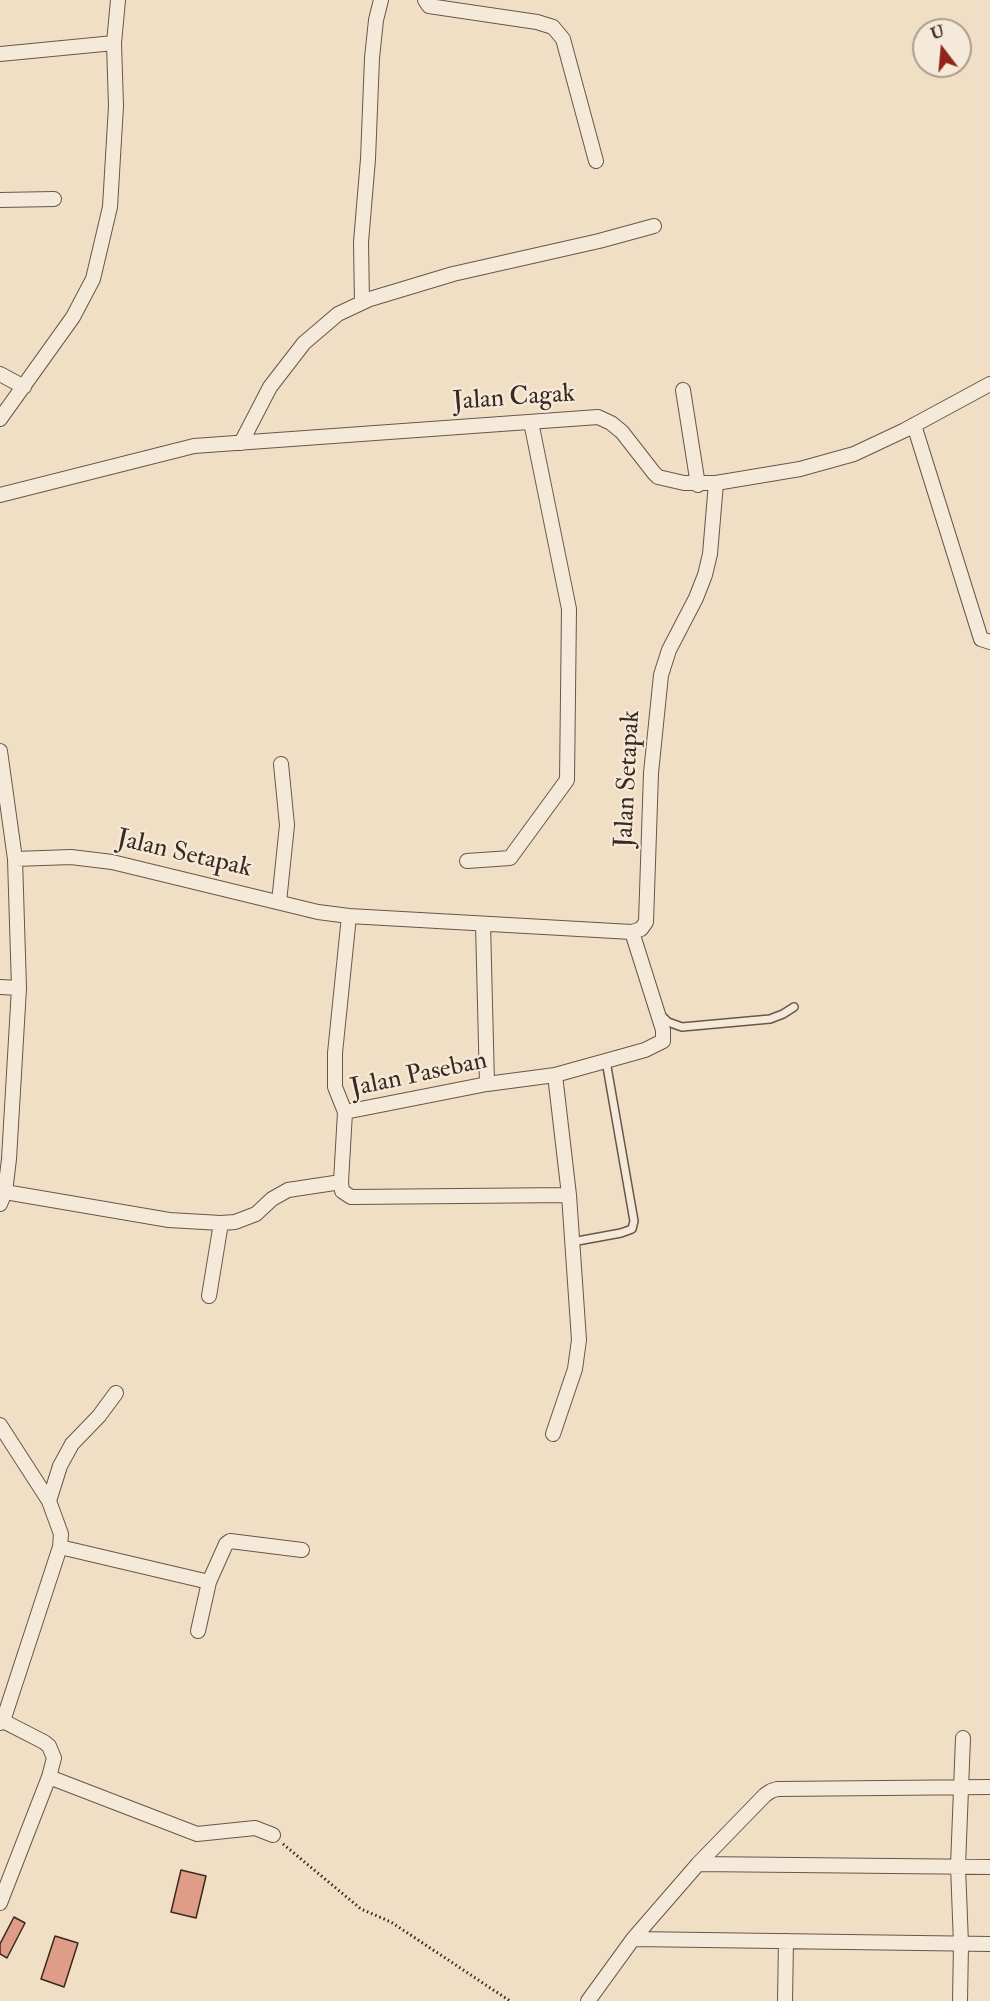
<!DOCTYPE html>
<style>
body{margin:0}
#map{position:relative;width:990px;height:2001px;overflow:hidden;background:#f0dfc4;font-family:"IM FELL Double Pica",serif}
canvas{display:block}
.north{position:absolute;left:912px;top:18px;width:60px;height:60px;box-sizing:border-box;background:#f5ead9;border:2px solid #aa9d8f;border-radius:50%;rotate:344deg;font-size:16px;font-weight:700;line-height:24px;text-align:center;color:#3a2921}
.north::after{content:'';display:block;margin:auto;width:21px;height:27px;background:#8f2418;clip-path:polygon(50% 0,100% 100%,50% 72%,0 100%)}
</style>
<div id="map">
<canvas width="990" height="2001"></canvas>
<div class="north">U</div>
</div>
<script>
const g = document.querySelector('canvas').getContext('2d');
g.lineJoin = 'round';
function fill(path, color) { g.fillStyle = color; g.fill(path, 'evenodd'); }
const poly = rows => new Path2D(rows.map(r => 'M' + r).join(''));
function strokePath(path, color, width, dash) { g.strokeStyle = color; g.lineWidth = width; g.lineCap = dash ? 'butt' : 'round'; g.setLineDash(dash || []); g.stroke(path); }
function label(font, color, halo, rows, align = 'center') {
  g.font = font + ' "IM FELL Double Pica",serif'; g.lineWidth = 4.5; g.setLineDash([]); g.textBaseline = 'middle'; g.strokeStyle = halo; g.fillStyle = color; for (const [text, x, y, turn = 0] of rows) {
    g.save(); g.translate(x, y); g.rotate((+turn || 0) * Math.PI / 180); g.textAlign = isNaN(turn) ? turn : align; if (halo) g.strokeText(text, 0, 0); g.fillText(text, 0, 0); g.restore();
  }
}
const building = poly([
 [181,1870,206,1876,196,1918,171,1912,181,1870],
 [14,1917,25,1923,7,1958,0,1954,0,1944,14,1917],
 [55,1936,78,1943,64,1987,41,1979,55,1936]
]);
fill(building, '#df9d88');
strokePath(building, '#3a2921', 1.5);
const lane = poly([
 [662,1016,668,1022,682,1027,770,1019,783,1014,794,1007],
 [572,1242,621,1233,632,1229,634,1221,606,1061]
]);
const street = poly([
 [425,0,429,6,537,22,553,27,563,39,596,161],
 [0,54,114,43],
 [0,200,54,199],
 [362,303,361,242,368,159,372,58,376,20,381,0],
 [0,374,24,387],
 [683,390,698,485],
 [0,419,73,317,93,279,110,207,116,106,114,43,118,0],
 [914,425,981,639,990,642],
 [241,443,270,387,304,343,338,314,370,299,453,274,599,241,654,226],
 [0,495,194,446,598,417,611,423,622,432,654,473,658,477,684,483,716,483,800,469,854,454,905,430,990,384],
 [0,751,15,859,19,988,9,1159,5,1192,0,1204],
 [15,859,71,857,112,862,318,912,349,916,632,932,641,929,646,922,651,773,661,675,669,650,696,598,705,575,710,554,716,483],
 [467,861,510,858,567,780,569,609,531,422],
 [279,902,287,825,281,764],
 [483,924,487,1084],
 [0,987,19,988],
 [345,1112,335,1087,335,1053,349,916],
 [341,1182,342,1191,351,1197,569,1195],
 [5,1192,169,1220,221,1223],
 [209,1296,221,1223,235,1222,256,1214,272,1199,288,1190,341,1182,345,1112,487,1084,555,1075,645,1050,663,1041,663,1030,632,932],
 [0,1425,49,1501,61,1534,60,1547,3,1721,0,1723],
 [553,1434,575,1369,579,1340,569,1195,555,1075],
 [49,1501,60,1466,72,1444,99,1416,116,1393],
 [60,1547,209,1582,226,1544,230,1541,302,1550],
 [198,1631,209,1582],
 [49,1777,197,1834,255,1828,273,1835],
 [698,1864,990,1867],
 [0,1903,49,1777,54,1758,49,1746,44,1742,3,1721],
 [633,1939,990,1944],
 [588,2001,633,1939,698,1864,765,1795,771,1791,777,1789,990,1787],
 [785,2001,786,1941],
 [960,2001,961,1944,958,1866,963,1738]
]);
strokePath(lane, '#68564a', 10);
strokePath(street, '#68564a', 16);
strokePath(poly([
 [283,1844,361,1909,391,1922,510,2001]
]), '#3a2921', 3, [1.5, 3]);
strokePath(lane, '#f5ead9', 7);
strokePath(street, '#f5ead9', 14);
label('26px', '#3a2921', '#f5ead9', [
 ["Jalan Cagak",514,399,-4],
 ["Jalan Setapak",629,779,-87],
 ["Jalan Setapak",184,855,13],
 ["Jalan Paseban",419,1076,-12]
]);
</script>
